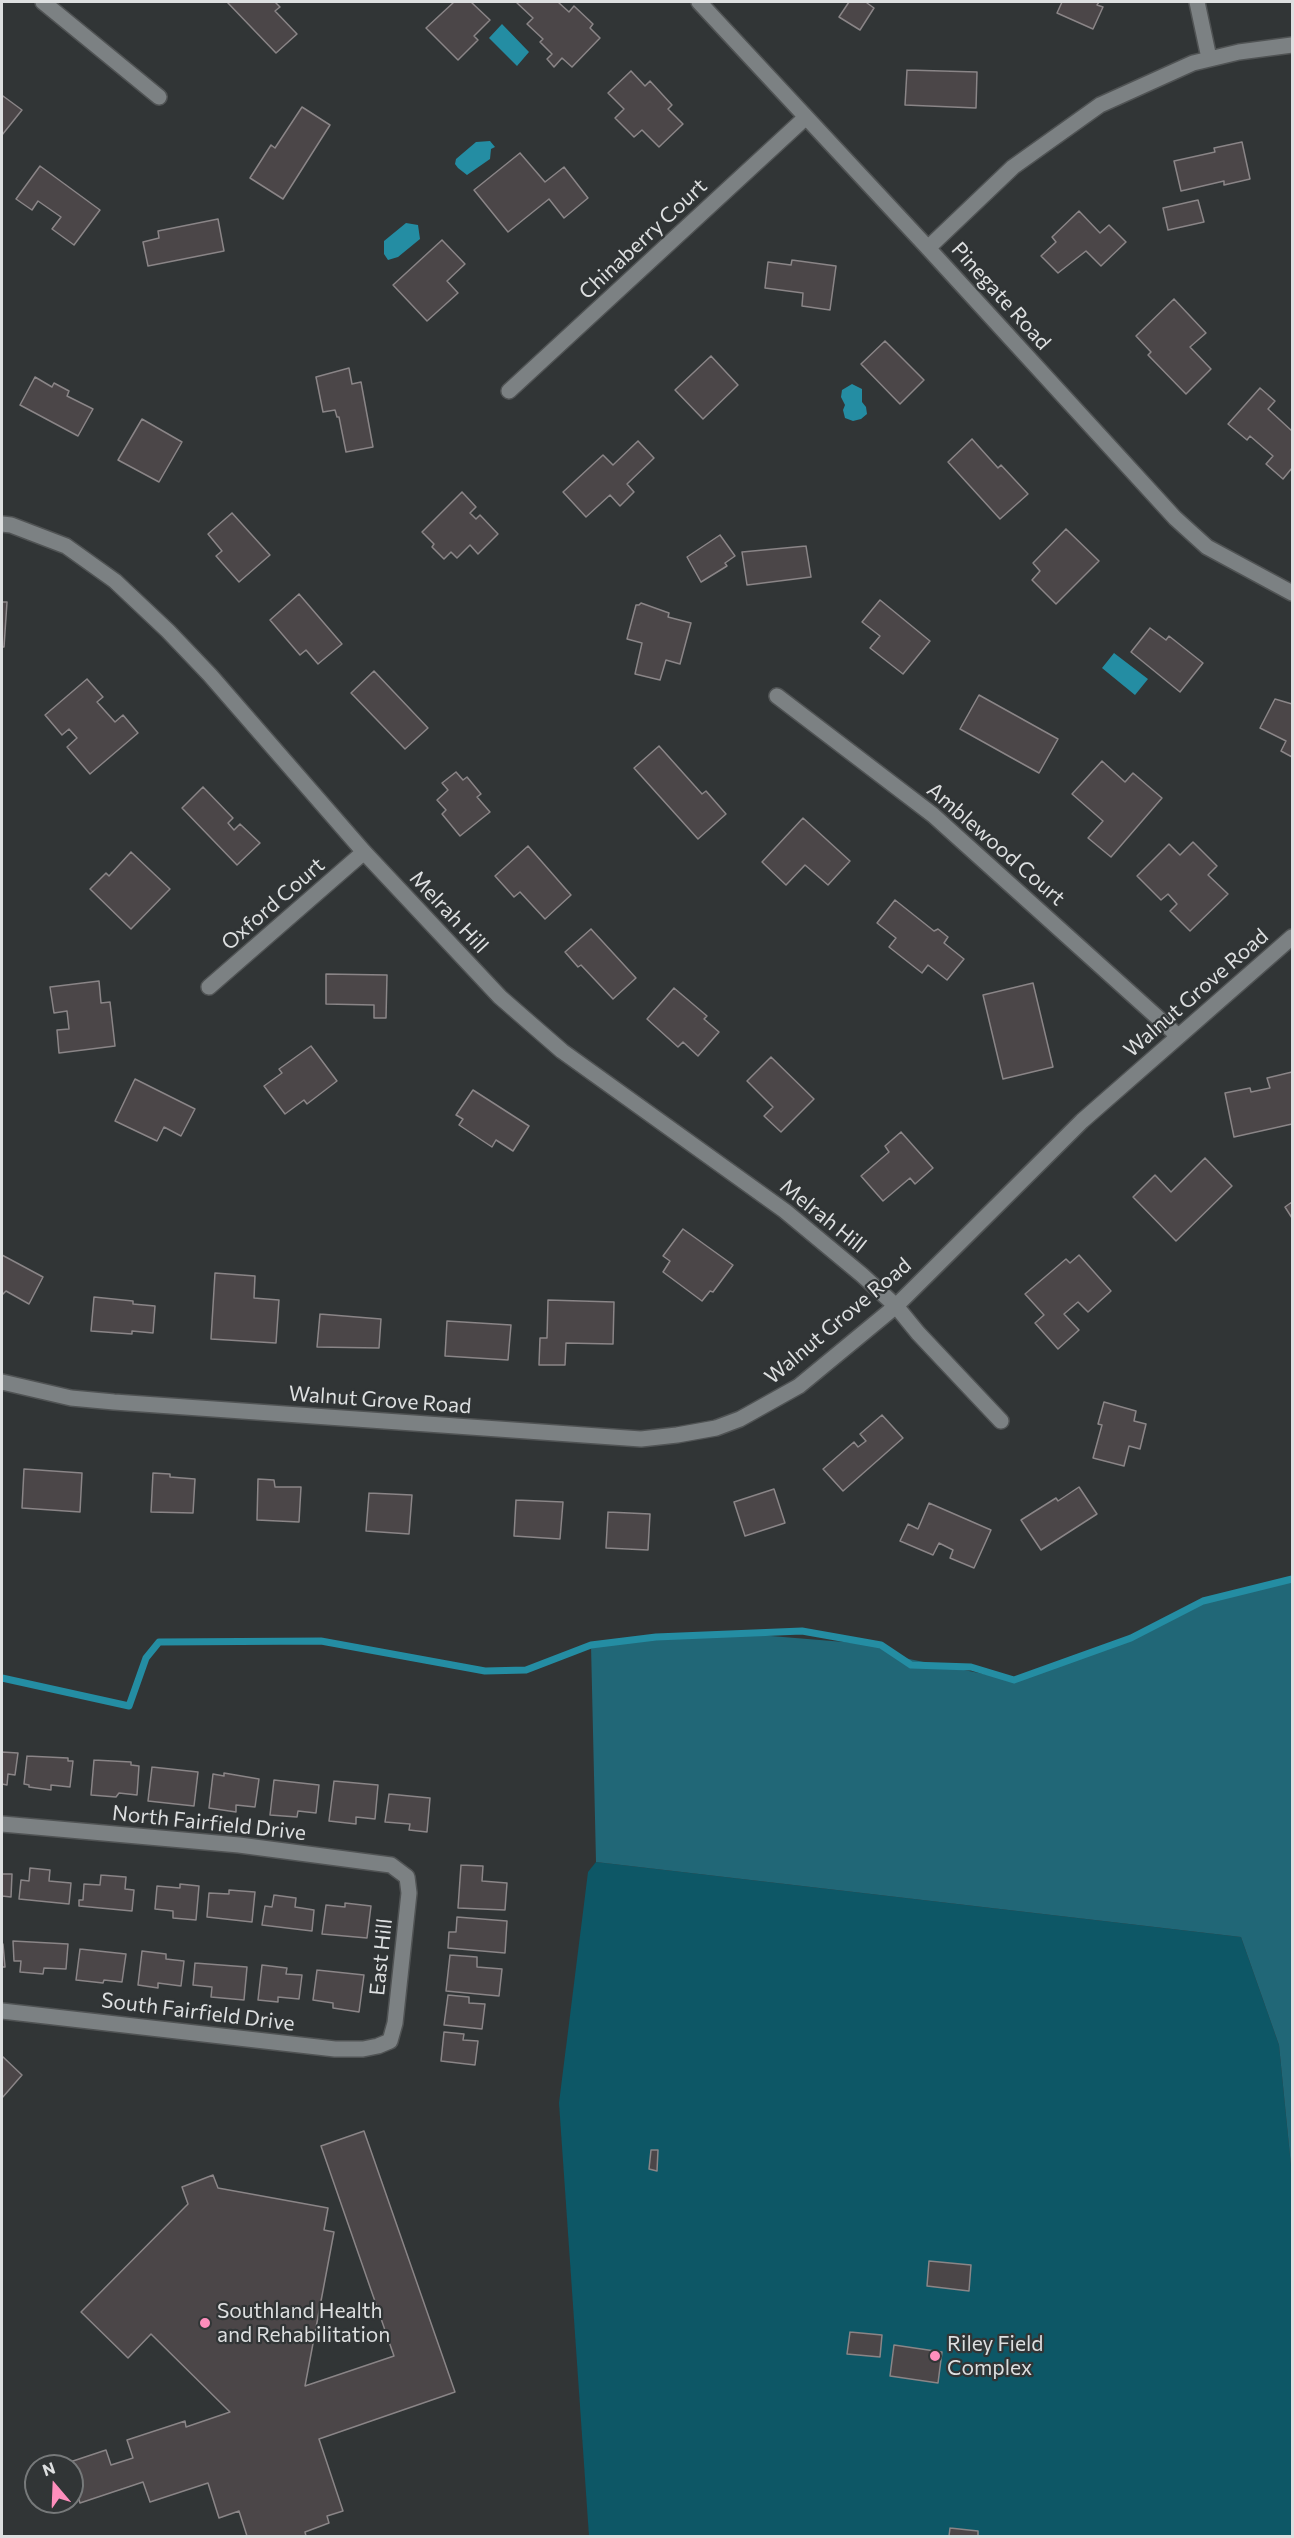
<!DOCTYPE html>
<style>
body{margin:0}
#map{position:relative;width:1294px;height:2538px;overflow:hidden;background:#313536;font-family:Commissioner,sans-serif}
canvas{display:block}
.frame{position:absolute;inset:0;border:3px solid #dddfe0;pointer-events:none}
.north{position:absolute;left:24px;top:2454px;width:60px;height:60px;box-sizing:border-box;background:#313536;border:2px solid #76797a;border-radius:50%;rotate:341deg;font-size:16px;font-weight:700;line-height:24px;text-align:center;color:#dddfe0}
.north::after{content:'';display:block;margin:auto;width:21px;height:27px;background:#fe8ebc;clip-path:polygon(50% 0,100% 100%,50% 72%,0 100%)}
</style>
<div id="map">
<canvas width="1294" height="2538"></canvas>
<div class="frame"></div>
<div class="north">N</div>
</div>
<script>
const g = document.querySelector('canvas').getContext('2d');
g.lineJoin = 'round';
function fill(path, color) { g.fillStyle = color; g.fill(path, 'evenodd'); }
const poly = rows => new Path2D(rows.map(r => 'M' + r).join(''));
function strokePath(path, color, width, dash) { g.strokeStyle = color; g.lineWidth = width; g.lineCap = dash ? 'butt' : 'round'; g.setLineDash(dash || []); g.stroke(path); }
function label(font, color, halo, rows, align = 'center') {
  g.font = font + ' Commissioner,sans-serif'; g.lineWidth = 4.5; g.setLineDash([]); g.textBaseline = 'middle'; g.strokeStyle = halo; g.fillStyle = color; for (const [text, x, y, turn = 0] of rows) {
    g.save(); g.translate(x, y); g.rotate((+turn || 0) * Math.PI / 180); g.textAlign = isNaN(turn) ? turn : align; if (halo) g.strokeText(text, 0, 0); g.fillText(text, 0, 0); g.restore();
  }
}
fill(poly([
 [596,1862,1241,1937,1279,2045,1292,2176,1292,2536,589,2536,559,2103,588,1872]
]), '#0d5766');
fill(poly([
 [1292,1579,1292,2176,1279,2045,1241,1937,596,1862,591,1645,734,1633,881,1645,899,1657,1014,1680,1080,1658,1131,1638,1203,1601]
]), '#216777');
fill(poly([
 [502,24,529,52,517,66,489,38],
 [490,141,495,147,491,149,490,159,467,175,458,168,455,164,456,159,476,142],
 [406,223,418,225,420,239,398,257,388,260,384,254,384,241],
 [852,384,862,389,862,402,866,407,867,414,861,419,853,421,845,418,843,410,845,405,841,397,842,390],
 [1114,653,1148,679,1135,695,1102,668]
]), '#248da3');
strokePath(poly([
 [2,1678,129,1706,146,1658,159,1642,321,1641,485,1671,526,1670,591,1645,656,1637,802,1631,881,1645,911,1665,971,1667,1014,1680,1131,1638,1203,1601,1292,1579]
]), '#248da3', 7);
const building = poly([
 [227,2,275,2,280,7,275,11,297,34,276,53,227,2],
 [454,2,471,2,490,20,474,36,478,40,458,60,426,28,454,2],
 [516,2,558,2,569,12,574,6,593,24,590,28,600,38,572,67,562,58,554,67,547,59,552,54,540,42,543,39,527,24,533,18,516,2],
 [849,2,868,2,867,3,874,8,860,30,839,17,849,2],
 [1062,2,1099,2,1097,5,1103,7,1093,29,1057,13,1062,2],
 [907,70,977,72,976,108,905,105,907,70],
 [631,71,645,86,650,81,672,105,668,109,683,124,659,147,642,130,634,137,615,118,624,109,608,93,631,71],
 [3,96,22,110,2,135,2,98,3,96],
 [302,107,330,125,283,199,250,178,271,145,275,148,302,107],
 [1242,142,1250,179,1224,185,1224,181,1181,191,1174,161,1215,152,1214,148,1242,142],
 [520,153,545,182,564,167,588,198,564,218,549,199,508,232,474,190,520,153],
 [40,166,100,210,74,245,52,229,61,217,38,201,32,210,16,199,40,166],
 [1198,200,1204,222,1168,230,1163,208,1198,200],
 [1079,211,1100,233,1109,225,1126,242,1101,266,1086,251,1058,273,1041,256,1056,242,1052,237,1079,211],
 [218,219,224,251,148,266,143,242,159,238,158,231,218,219],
 [442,240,465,264,447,281,458,293,427,321,393,285,442,240],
 [792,260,836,266,830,310,802,306,803,293,765,288,768,262,791,265,792,260],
 [1174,299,1206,333,1190,347,1211,369,1186,394,1148,355,1151,352,1136,336,1174,299],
 [885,341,924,380,900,404,861,364,885,341],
 [711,356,738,385,703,419,675,390,711,356],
 [349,368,352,384,361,382,373,447,346,452,339,417,337,417,335,410,323,412,316,377,349,368],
 [35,377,52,387,54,383,69,391,67,396,93,409,78,436,20,405,35,377],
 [1260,388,1275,401,1268,409,1292,431,1292,468,1283,479,1266,464,1273,456,1250,436,1247,440,1228,424,1260,388],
 [142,419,182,442,159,482,118,460,142,419],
 [972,439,998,468,1001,465,1028,494,1000,519,948,462,972,439],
 [638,441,654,458,627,484,634,492,620,506,610,495,586,517,563,492,603,455,613,465,638,441],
 [462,492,476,507,470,513,476,519,480,515,498,534,478,554,470,545,457,558,451,552,444,559,432,547,434,544,422,532,462,492],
 [232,513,270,555,239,582,216,556,222,551,208,534,232,513],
 [1066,529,1099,561,1056,604,1032,580,1040,571,1033,563,1066,529],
 [720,535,735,556,725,563,727,566,701,582,687,557,720,535],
 [806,546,811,577,747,585,742,552,806,546],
 [299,594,342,644,318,664,306,650,300,655,270,620,299,594],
 [880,600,930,641,903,674,870,648,880,636,862,622,880,600],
 [2,602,7,602,4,647,2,647,2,602],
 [641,603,669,613,668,617,691,623,680,664,666,660,660,680,635,674,642,643,627,639,636,605,639,605,641,603],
 [1150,628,1166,640,1169,636,1203,663,1180,692,1131,652,1150,628],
 [374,671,428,728,405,749,351,693,374,671],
 [87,679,103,697,97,702,115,722,123,715,138,733,90,774,67,747,77,738,69,729,62,735,45,715,87,679],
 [979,695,1058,739,1039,773,960,729,979,695],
 [1275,699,1292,704,1292,757,1281,751,1286,741,1260,728,1275,699],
 [659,746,702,794,706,791,726,814,698,839,634,768,659,746],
 [1102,761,1125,782,1133,773,1162,798,1111,857,1088,838,1103,821,1072,794,1102,761],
 [456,772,463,780,467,777,481,794,477,797,490,812,460,836,442,814,446,810,437,800,448,790,442,783,456,772],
 [203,787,233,818,228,823,234,830,240,824,260,843,237,865,182,808,203,787],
 [803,818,850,861,828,885,805,865,786,885,762,862,803,818],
 [1193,842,1217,866,1208,875,1228,894,1190,931,1170,911,1177,904,1168,894,1161,900,1137,876,1169,844,1180,855,1193,842],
 [528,846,571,895,545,919,520,892,514,897,495,876,528,846],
 [131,852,170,889,131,929,90,889,106,873,109,876,131,852],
 [895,900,934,931,938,929,948,937,944,943,964,959,947,980,928,965,922,973,889,947,896,938,877,923,895,900],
 [591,929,636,978,613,999,581,965,578,967,565,952,591,929],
 [326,974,387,975,386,1018,374,1018,374,1005,326,1004,326,974],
 [99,981,101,1003,110,1002,115,1046,59,1053,57,1030,69,1029,67,1011,54,1013,50,987,99,981],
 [1033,983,1053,1067,1003,1079,983,995,1033,983],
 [674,988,707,1016,704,1019,719,1032,698,1056,683,1042,678,1047,647,1019,674,988],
 [311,1046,337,1081,307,1104,304,1100,285,1114,264,1086,282,1073,279,1069,311,1046],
 [771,1057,814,1099,781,1132,764,1116,773,1107,747,1081,771,1057],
 [1292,1072,1292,1124,1234,1137,1225,1093,1250,1088,1251,1092,1270,1088,1267,1078,1292,1072],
 [135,1079,195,1109,181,1136,164,1127,157,1141,115,1121,135,1079],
 [473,1090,529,1126,513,1151,496,1140,492,1147,459,1125,463,1119,456,1115,473,1090],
 [901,1132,933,1168,915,1184,910,1178,883,1201,861,1176,889,1152,885,1146,901,1132],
 [1205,1158,1232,1186,1176,1241,1133,1197,1155,1175,1171,1192,1205,1158],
 [1292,1202,1292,1218,1285,1207,1292,1202],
 [683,1229,733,1265,713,1292,710,1291,702,1301,663,1272,670,1261,663,1256,683,1229],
 [2,1255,43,1277,29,1304,6,1291,2,1295,2,1255],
 [1079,1255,1111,1291,1088,1312,1078,1302,1064,1314,1079,1330,1058,1349,1035,1323,1044,1315,1025,1294,1066,1259,1070,1263,1079,1255],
 [215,1273,255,1276,254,1298,279,1300,276,1343,211,1339,215,1273],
 [94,1297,133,1301,133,1304,155,1306,153,1333,132,1331,132,1334,91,1331,94,1297],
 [548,1300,614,1302,613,1344,566,1343,565,1365,539,1365,540,1338,547,1338,548,1300],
 [320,1314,381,1319,379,1348,317,1347,320,1314],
 [447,1321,511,1325,508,1360,445,1356,447,1321],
 [1104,1402,1136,1411,1134,1421,1146,1424,1140,1449,1129,1446,1124,1466,1093,1458,1102,1425,1098,1424,1104,1402],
 [882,1415,903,1438,843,1491,823,1469,854,1442,858,1447,866,1441,860,1434,882,1415],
 [24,1469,82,1473,80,1512,22,1508,24,1469],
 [153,1473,170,1474,170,1477,195,1479,193,1513,151,1512,153,1473],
 [258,1479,274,1480,275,1487,301,1487,299,1522,257,1520,258,1479],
 [1079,1487,1097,1514,1041,1550,1021,1520,1056,1498,1058,1501,1079,1487],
 [774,1489,785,1523,745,1536,734,1502,774,1489],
 [369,1493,412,1495,409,1534,366,1531,369,1493],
 [516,1500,563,1502,560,1539,514,1536,516,1500],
 [929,1503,991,1530,974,1568,950,1558,953,1550,939,1543,933,1555,900,1541,908,1524,918,1529,929,1503],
 [608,1512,650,1514,648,1550,606,1548,608,1512],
 [2,1752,18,1753,15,1775,8,1774,7,1785,2,1784,2,1752],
 [27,1756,68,1758,68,1761,73,1761,70,1787,51,1785,51,1790,29,1787,29,1785,24,1784,27,1756],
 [94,1760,131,1762,131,1765,139,1766,137,1795,119,1793,116,1797,91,1795,94,1760],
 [152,1767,198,1772,194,1806,148,1801,152,1767],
 [224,1773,259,1779,255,1807,236,1805,236,1812,209,1808,213,1774,224,1776,224,1773],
 [274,1780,319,1785,316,1813,298,1811,297,1817,270,1815,274,1780],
 [334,1781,378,1785,375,1819,356,1817,356,1824,329,1821,334,1781],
 [389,1794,430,1798,427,1832,409,1830,410,1824,385,1822,389,1794],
 [461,1865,483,1866,482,1881,507,1883,505,1910,458,1908,461,1865],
 [30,1868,50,1870,49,1881,71,1883,69,1904,19,1899,21,1880,29,1881,30,1868],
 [2,1874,12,1874,11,1897,2,1896,2,1874],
 [101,1875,126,1877,125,1889,134,1890,132,1911,79,1906,79,1900,83,1900,84,1884,100,1885,101,1875],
 [180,1884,199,1886,196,1920,173,1918,173,1911,155,1909,157,1886,180,1888,180,1884],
 [229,1890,255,1892,252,1922,207,1917,209,1893,229,1894,229,1890],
 [274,1895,296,1898,295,1907,314,1910,312,1931,262,1925,265,1906,272,1907,274,1895],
 [345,1903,371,1906,367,1938,322,1934,326,1905,345,1907,345,1903],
 [457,1917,507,1921,505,1953,448,1948,449,1932,456,1932,457,1917],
 [13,1941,68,1944,66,1969,44,1968,43,1974,20,1972,21,1961,14,1961,13,1941],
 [2,1944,3,1944,5,1967,2,1967,2,1944],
 [80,1949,126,1954,122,1982,104,1980,103,1983,76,1980,80,1949],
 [142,1951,166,1954,166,1959,184,1961,181,1986,158,1983,158,1988,138,1985,142,1951],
 [450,1955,477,1957,477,1967,502,1969,499,1996,446,1991,450,1955],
 [195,1963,247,1967,244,2000,211,1997,212,1987,193,1985,195,1963],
 [262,1965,287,1968,286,1974,302,1975,299,1999,278,1997,278,2002,258,2000,262,1965],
 [317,1970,364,1975,359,2012,333,2008,333,2003,313,2000,317,1970],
 [448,1995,469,1997,469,2003,485,2004,482,2029,444,2025,448,1995],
 [444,2032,464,2034,463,2040,478,2041,475,2065,441,2061,444,2032],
 [2,2056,22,2075,2,2098,2,2056],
 [364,2131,455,2392,319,2439,343,2511,327,2516,329,2523,305,2532,306,2536,247,2536,239,2511,219,2518,208,2483,150,2502,143,2482,80,2503,72,2477,72,2466,69,2466,67,2463,106,2450,111,2465,133,2458,127,2440,185,2421,186,2427,230,2412,151,2334,128,2358,81,2312,188,2204,182,2187,213,2175,218,2188,328,2208,324,2230,334,2232,305,2386,394,2356,321,2146,364,2131],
 [651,2150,658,2150,657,2171,649,2169,651,2150],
 [929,2261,971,2265,969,2291,927,2286,929,2261],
 [850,2332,882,2335,880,2357,847,2354,850,2332],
 [894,2345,942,2352,938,2383,890,2376,894,2345],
 [950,2528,978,2531,978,2536,949,2536,950,2528]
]);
fill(building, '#4b4648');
strokePath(building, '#8a8587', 1.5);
const minor = poly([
 [43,2,159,97],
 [699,2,928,248,1175,518,1207,547,1292,593],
 [1197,2,1209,58],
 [928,248,1013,167,1100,105,1193,63,1239,52,1292,45],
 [509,391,805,118],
 [2,524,11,525,66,546,115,581,168,631,210,675,364,852,500,997,562,1051,785,1211,862,1275,896,1306,918,1333,1001,1421],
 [777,696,933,815,1177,1035],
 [209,987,364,852],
 [2,1382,71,1398,114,1402,641,1439,677,1435,716,1428,740,1419,799,1386,896,1306,1082,1121,1292,937],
 [2,1824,239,1845,391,1865,407,1877,409,1893,395,2023,390,2041,378,2046,363,2049,335,2049,2,2011]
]);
strokePath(minor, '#505354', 18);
strokePath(minor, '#7c8183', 15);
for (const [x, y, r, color] of [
 [205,2323,6,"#fe8ebc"],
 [935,2356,6,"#fe8ebc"]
]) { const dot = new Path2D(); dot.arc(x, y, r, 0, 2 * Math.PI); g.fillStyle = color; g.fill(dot); strokePath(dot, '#313536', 2); }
label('21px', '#dddfe0', '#313536', [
 ["Chinaberry Court",643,239,-43],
 ["Pinegate Road",1001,296,48],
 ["Amblewood Court",996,844,41],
 ["Oxford Court",273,904,-41],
 ["Melrah Hill",449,912,47],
 ["Walnut Grove Road",1196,993,-41],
 ["Melrah Hill",823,1216,39],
 ["Walnut Grove Road",838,1321,-40],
 ["Walnut Grove Road",380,1400,4],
 ["North Fairfield Drive",209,1823,6],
 ["East Hill",381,1957,-84],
 ["South Fairfield Drive",198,2012,7]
]);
label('21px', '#dddfe0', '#313536', [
 ["Southland Health",217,2311],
 ["and Rehabilitation",217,2335],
 ["Riley Field",947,2344],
 ["Complex",947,2368]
], 'left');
</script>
